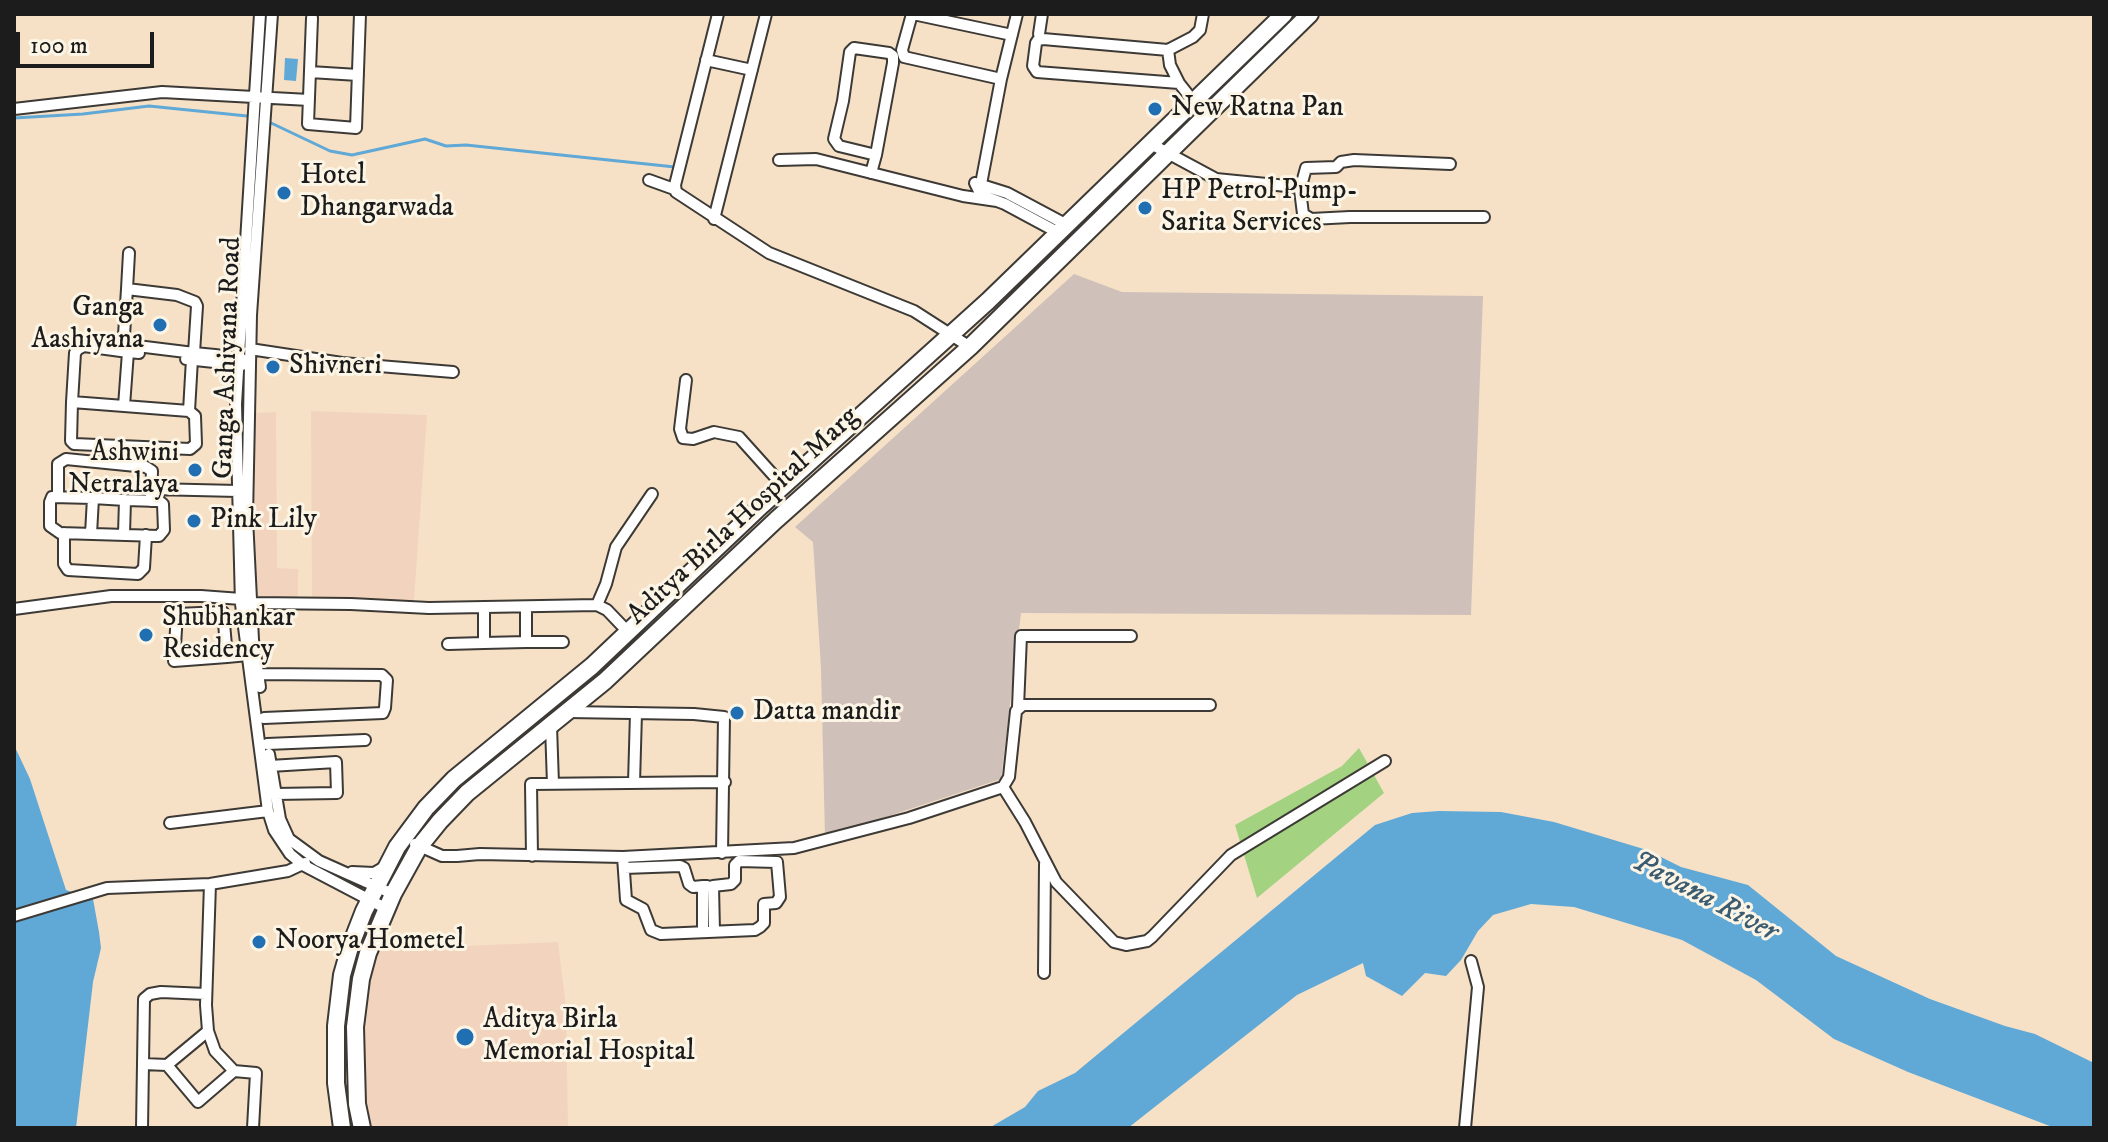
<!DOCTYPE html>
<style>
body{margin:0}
#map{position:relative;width:2108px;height:1142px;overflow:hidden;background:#f6e1c7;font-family:"IM FELL DW Pica",serif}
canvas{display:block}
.frame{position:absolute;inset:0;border:16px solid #1c1c1c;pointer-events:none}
.scale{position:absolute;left:16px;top:32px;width:138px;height:36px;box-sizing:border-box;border:4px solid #1c1c1c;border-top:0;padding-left:10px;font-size:24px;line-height:28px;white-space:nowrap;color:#1c1c1c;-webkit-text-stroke:6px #fcf5e5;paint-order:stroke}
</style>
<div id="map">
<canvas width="2108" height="1142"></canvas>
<div class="frame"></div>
<div class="scale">100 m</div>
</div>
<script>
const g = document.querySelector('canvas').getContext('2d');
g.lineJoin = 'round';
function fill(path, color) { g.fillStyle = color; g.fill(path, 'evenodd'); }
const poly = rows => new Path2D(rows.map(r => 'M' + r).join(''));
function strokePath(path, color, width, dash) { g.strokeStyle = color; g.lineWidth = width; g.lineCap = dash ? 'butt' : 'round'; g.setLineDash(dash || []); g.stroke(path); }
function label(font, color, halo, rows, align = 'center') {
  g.font = font + ' "IM FELL DW Pica",serif'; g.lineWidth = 6; g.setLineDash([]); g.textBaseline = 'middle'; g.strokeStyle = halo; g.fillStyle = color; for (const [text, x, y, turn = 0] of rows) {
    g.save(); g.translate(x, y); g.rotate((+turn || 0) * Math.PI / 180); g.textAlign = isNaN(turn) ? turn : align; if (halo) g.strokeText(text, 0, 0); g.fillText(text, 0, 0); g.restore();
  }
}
fill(poly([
 [311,411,427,415,414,600,312,598],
 [276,412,277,568,298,569,298,600,255,600,254,413],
 [385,938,444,947,558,942,566,1008,568,1128,369,1128,363,1066,365,993,373,963]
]), '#f2d4be');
fill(poly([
 [1074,274,1122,292,1483,296,1471,615,1021,613,1001,779,825,837,821,668,813,542,795,527]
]), '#cfc0ba');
fill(poly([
 [1359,748,1384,793,1257,898,1235,825,1342,766]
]), '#a3d381');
fill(poly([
 [285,58,298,59,296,81,284,80],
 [14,745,30,779,66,890,93,899,99,932,101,948,93,982,76,1128,14,1128],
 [1439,811,1501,812,1554,822,1647,850,1681,867,1748,885,1836,956,1930,999,2005,1026,2035,1034,2094,1063,2094,1128,2055,1128,1908,1072,1834,1039,1756,980,1682,940,1574,907,1531,904,1493,915,1478,931,1461,960,1446,976,1425,973,1402,996,1366,976,1363,963,1297,995,1128,1128,989,1128,1025,1107,1038,1091,1075,1073,1375,825,1412,813]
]), '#60a8d6');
strokePath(poly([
 [14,118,83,114,149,106,247,116],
 [269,122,330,151,352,155,425,139,446,146,466,145,675,167]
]), '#60a8d6', 3);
const minor = poly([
 [260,14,236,404,241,604,268,811,274,830,290,854,303,865,387,909],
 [718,14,675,185,676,192,769,253,914,311,970,347],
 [912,14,902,50,904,57,1001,79,981,184],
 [913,14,1012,35],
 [312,18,308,124,356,128,360,14],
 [1039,34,1042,14],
 [1168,50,1170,65,1179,83,1194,102],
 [706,60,752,70],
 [310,72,358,75],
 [1001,79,1017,14],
 [1179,83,1037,72,1033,66,1036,43,1038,40,1043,39,1168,50,1193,37,1200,30,1203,14],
 [14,109,162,92,309,100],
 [1151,144,1216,179,1297,187,1300,190,1303,214,1311,219,1350,217,1484,217],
 [779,160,816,159,963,196,997,201],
 [871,173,876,155,893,63,893,56,889,53,854,48,850,52,843,101,834,139,839,146,876,155],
 [649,180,674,189],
 [975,183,1007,193,1067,225],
 [975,183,981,195,1005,204,1059,233],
 [1300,190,1306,168,1336,167,1341,162,1354,160,1450,164],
 [714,219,766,14],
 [127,289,129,253],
 [250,349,342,363,453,372],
 [139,353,128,352,124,406,189,411,192,359],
 [194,353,197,306,195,302,177,295,127,289,124,335,125,342,129,345,194,353,215,355,242,359],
 [186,359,242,365],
 [686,380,680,429,683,438,693,439,714,432,739,437,784,487],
 [72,402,75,353,78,349,84,346,128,352],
 [124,406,72,402,71,441,74,444,190,449,196,444,195,416,189,411],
 [152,489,238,491],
 [58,496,58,464,66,459,146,467,152,471,151,501],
 [93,498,125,500],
 [64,533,64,564,68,570,138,574,144,568,146,535],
 [91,534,93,498,52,497,50,502,50,526,60,533,159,536,164,530,163,504,159,501,125,500,124,534],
 [597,605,606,584,616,547,652,494],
 [484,607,484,643,526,642],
 [526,607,526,642,563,642],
 [14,609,111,596,201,596,241,599,251,603,351,604,429,608,597,605,607,610,629,633],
 [448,644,484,643],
 [227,657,223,612,177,614,174,661,227,657,248,655],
 [258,674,382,675,387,680,385,708,383,713,264,718],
 [260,687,253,640,247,518,251,315,272,14],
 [1018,707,1021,636,1131,636],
 [567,710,568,712,694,714,724,717,722,853],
 [551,726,553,784],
 [267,744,365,740],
 [269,754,280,819,289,839,319,861,393,894],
 [270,766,336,762,337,793,275,794],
 [634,783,636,713],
 [1003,787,1009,777,1016,711,1023,705,1210,705],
 [170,823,268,811],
 [415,844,442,856,457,856,480,854,623,857,794,848,909,818,1003,787,1025,822,1056,882,1114,942,1126,945,1147,941,1152,937,1231,855,1385,761],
 [532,856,531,784,725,782],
 [623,857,626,900,643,909,651,930,661,934,755,930,760,927,764,923,764,904,776,903,780,897,777,862,739,861,735,865,735,880,731,884,713,886,714,931],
 [624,868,680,866,684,868,689,884,693,887,703,886],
 [352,872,374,873,386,866],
 [210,884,206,1005,208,1031,215,1051,234,1071,256,1073,253,1128],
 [14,916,107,888,210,884,288,871,305,863],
 [703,932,703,886,707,886],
 [1044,973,1045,864],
 [143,1064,167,1065,198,1102,234,1071],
 [167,1065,208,1031],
 [142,1128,144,999,150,994,161,992,206,994],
 [1465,1128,1478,987,1471,961]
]);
const primary = poly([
 [342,1128,336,1083,336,1026,342,975,350,947,364,911,397,847,426,808,454,779,592,666,762,505,988,301,1284,14],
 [362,1128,357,1104,355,1027,361,979,368,953,393,894,419,847,440,821,467,793,605,681,776,520,970,347,1310,14]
]);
strokePath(minor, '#3d3a36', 14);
strokePath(primary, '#3d3a36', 20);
strokePath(minor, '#fff', 10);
strokePath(primary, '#fff', 16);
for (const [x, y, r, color] of [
 [1155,109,8,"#1f6fb2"],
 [284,193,8,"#1f6fb2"],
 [1145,208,8,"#1f6fb2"],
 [160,325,8,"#1f6fb2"],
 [273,367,8,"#1f6fb2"],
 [195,470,8,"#1f6fb2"],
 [194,521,8,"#1f6fb2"],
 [146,635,8,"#1f6fb2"],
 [737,713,8,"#1f6fb2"],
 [259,942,8,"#1f6fb2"],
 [465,1037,10,"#1f6fb2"]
]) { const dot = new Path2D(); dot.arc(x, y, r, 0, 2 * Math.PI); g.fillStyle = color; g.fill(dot); strokePath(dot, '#fcf5e5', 3); }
label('28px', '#1c1c1c', '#fcf5e5', [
 ["New Ratna Pan",1171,109],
 ["Hotel",300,177],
 ["Dhangarwada",300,209],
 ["HP Petrol Pump-",1161,192],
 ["Sarita Services",1161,224],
 ["Ganga",144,309,"right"],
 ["Aashiyana",144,341,"right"],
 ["Shivneri",289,367],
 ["Ashwini",179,454,"right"],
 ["Netralaya",179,486,"right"],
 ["Pink Lily",210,521],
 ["Shubhankar",162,619],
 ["Residency",162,651],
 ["Datta mandir",753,713],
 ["Noorya Hometel",275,942],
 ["Aditya Birla",483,1021],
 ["Memorial Hospital",483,1053]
], 'left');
label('28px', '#1c1c1c', '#fcf5e5', [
 ["Ganga Ashiyana Road",229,358,-88],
 ["Aditya Birla Hospital Marg",744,517,-43]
]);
label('italic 30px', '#3b5b70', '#fcf5e5', [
 ["Pavana River",1704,898,28]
]);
</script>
